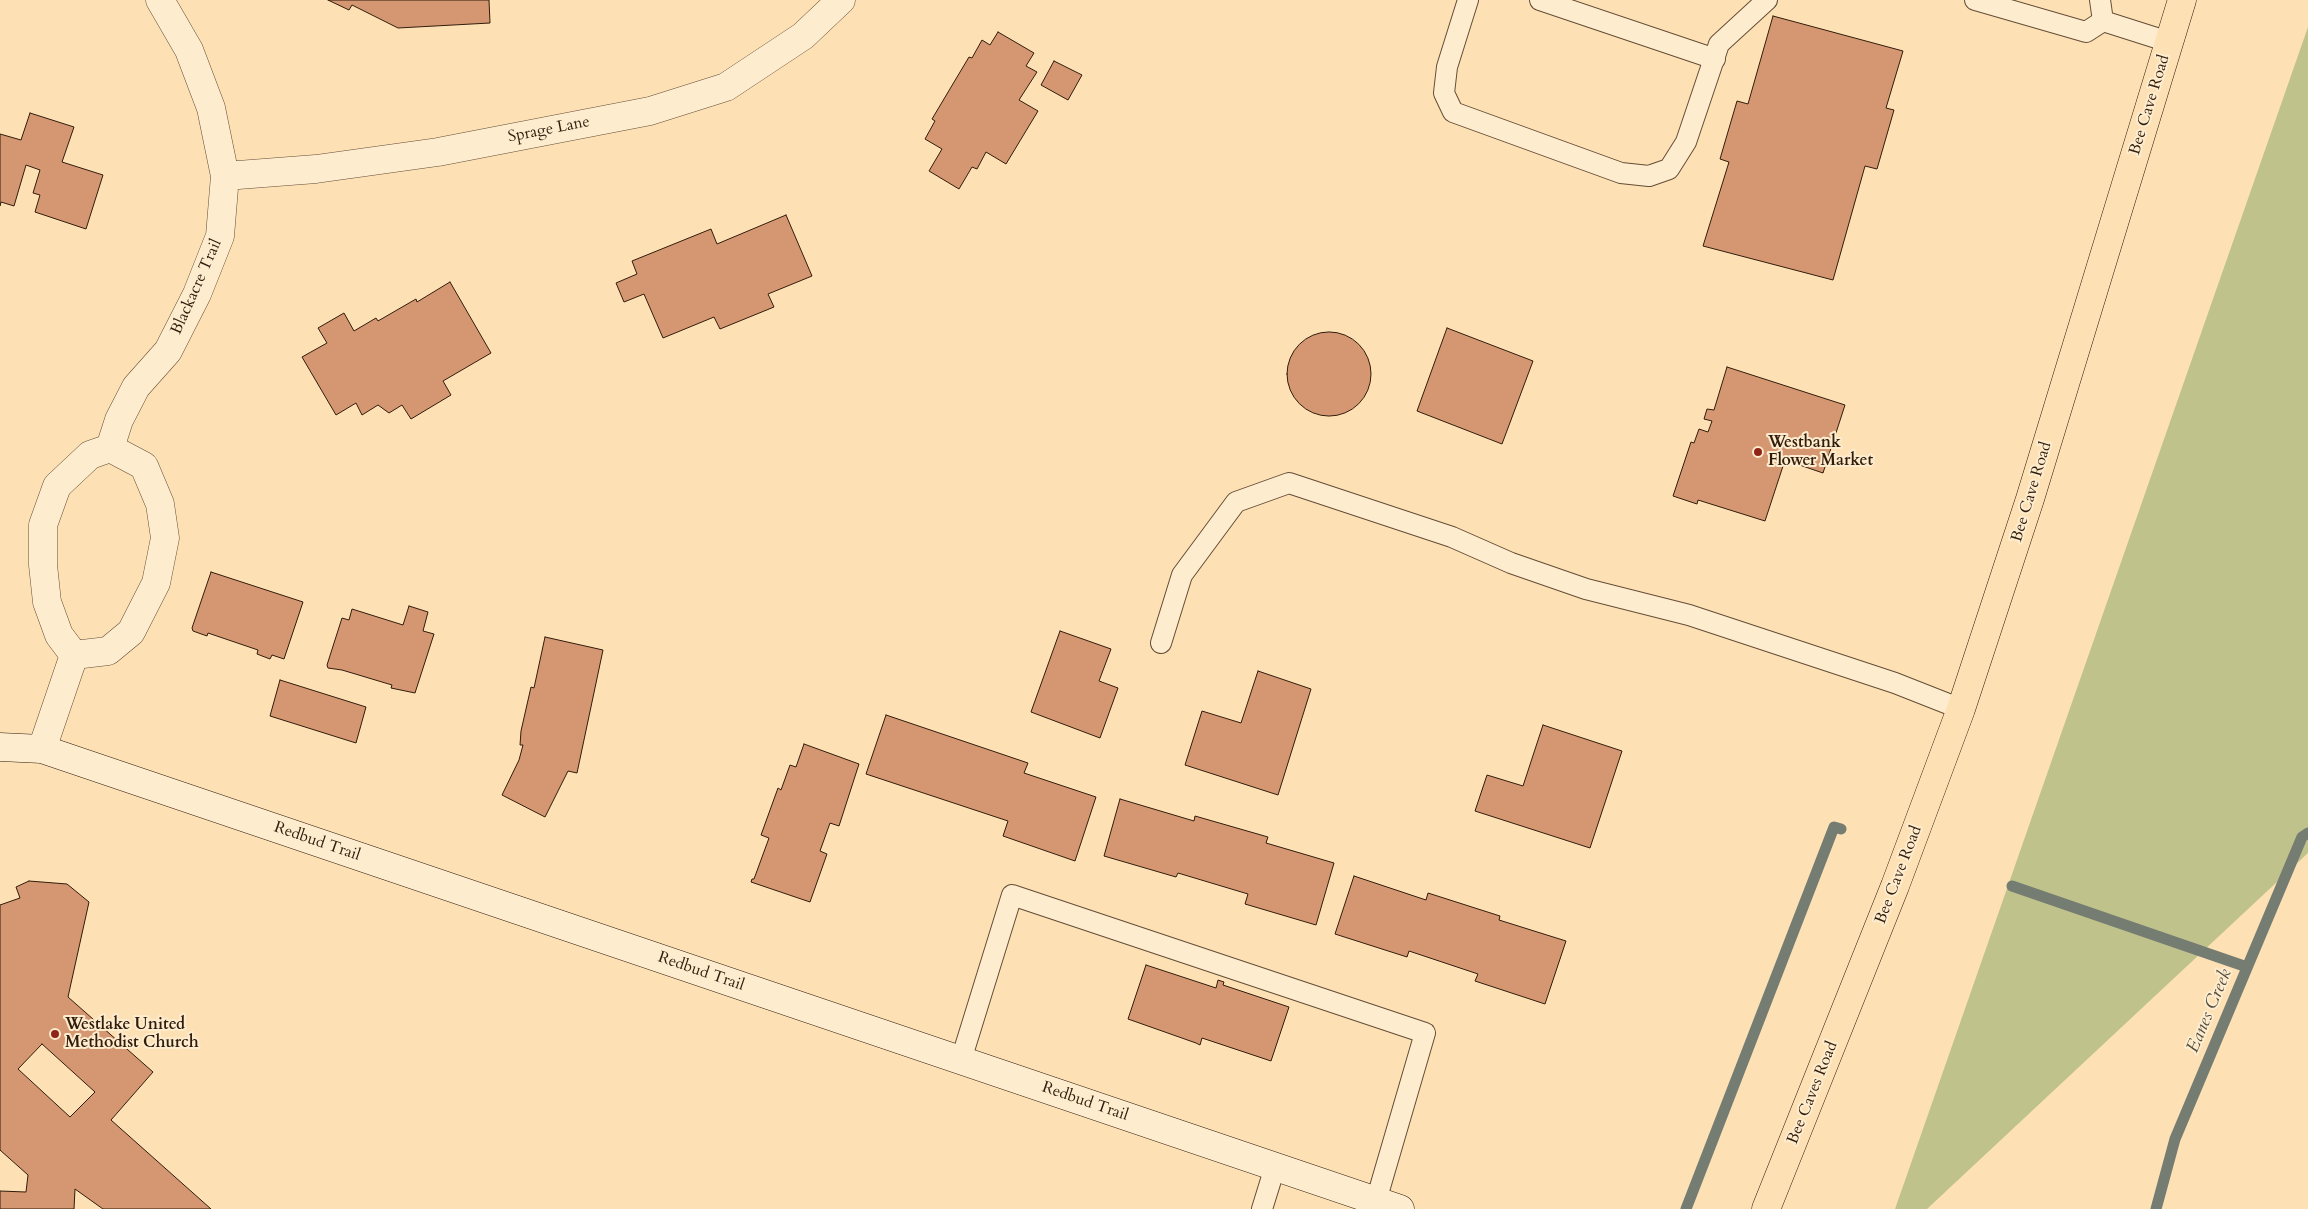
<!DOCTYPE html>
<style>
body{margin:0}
canvas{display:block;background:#fde1b4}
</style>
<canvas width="2308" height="1209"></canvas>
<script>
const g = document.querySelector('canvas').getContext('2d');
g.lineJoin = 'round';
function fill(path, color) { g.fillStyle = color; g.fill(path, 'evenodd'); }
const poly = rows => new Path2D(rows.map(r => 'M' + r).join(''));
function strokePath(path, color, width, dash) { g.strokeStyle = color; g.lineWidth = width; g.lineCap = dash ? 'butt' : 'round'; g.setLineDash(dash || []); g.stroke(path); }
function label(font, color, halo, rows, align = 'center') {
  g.font = font + ' Cardo,serif'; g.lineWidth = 4; g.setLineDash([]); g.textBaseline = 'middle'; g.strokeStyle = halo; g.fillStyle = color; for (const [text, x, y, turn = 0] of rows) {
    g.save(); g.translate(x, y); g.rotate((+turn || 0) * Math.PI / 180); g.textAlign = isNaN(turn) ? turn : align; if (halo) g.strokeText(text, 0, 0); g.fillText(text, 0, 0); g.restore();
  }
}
fill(poly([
 [2308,27,2308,853,1927,1209,1895,1209]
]), '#c0c28c');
strokePath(poly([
 [2012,886,2247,967],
 [1686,1209,1834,827,1841,829],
 [2156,1209,2175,1139,2302,837,2308,833]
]), '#757c72', 11);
const building = poly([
 [328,0,489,0,490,23,398,28,352,5,349,10,328,0],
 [1773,16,1903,51,1886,108,1894,110,1877,169,1865,166,1833,280,1703,246,1729,162,1720,159,1737,101,1748,104,1773,16],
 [998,32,1034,53,1026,66,1037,72,1019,100,1038,111,1006,164,986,152,977,169,972,167,959,189,929,171,942,149,925,139,935,121,932,119,969,57,972,58,982,40,990,45,998,32],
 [1054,61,1082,75,1068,100,1041,85,1054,61],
 [30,113,74,127,62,162,103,175,86,229,35,212,40,195,33,193,40,170,26,165,14,206,1,202,0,206,0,134,21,140,30,113],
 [786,215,812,276,768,294,774,307,720,329,714,317,663,338,644,294,624,302,616,283,637,274,632,261,711,229,717,244,786,215],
 [450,282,491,353,443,381,451,395,411,419,402,405,389,413,378,405,362,415,356,403,336,415,302,357,327,343,318,328,344,313,354,331,376,318,378,321,416,299,417,302,450,282],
 [1447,328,1533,361,1502,444,1417,411,1447,328],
 '1287 374a42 42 0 1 1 84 0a42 42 0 1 1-84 0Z',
 [1727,367,1845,405,1823,473,1785,460,1765,521,1698,500,1697,504,1673,496,1691,442,1694,443,1699,429,1708,432,1712,421,1704,419,1707,409,1714,410,1727,367],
 [211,572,303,602,284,659,272,655,270,659,257,654,258,650,208,633,207,636,193,631,192,628,211,572],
 [409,606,428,612,423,631,434,634,415,693,391,688,392,685,342,670,328,668,327,665,342,618,349,620,352,609,403,625,409,606],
 [1060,631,1111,649,1099,681,1118,688,1100,738,1031,712,1060,631],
 [545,637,603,650,577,773,568,771,545,817,502,795,519,760,523,745,520,745,521,731,531,687,534,688,545,637],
 [1258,671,1311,689,1278,795,1185,765,1202,711,1241,723,1258,671],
 [280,680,366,707,356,743,270,716,280,680],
 [886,715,1028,763,1024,773,1096,797,1075,861,1003,836,1008,821,866,774,886,715],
 [1543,725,1622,751,1590,848,1475,811,1487,775,1523,786,1543,725],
 [804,744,859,764,839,826,830,823,820,851,827,854,810,902,751,882,752,879,754,879,769,838,761,835,778,788,781,790,790,765,796,767,804,744],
 [1120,799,1194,821,1195,816,1268,837,1266,843,1334,863,1316,925,1245,904,1248,894,1178,873,1176,877,1104,856,1120,799],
 [1354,876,1426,900,1428,893,1500,916,1499,920,1566,941,1545,1004,1475,981,1478,974,1409,951,1407,957,1335,934,1354,876],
 [29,881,67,884,89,902,68,997,153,1072,111,1120,211,1209,103,1209,75,1189,74,1209,0,1209,0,1191,26,1192,28,1175,0,1150,0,905,20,898,16,887,29,881],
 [42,1044,95,1092,70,1117,18,1069,42,1044],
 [1146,965,1216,988,1218,980,1224,982,1223,985,1289,1007,1271,1061,1202,1038,1200,1045,1196,1043,1128,1019,1146,965]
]);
fill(building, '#d59771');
strokePath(building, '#311c0c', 1);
const lane = poly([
 [1468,0,1447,67,1444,93,1453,112,1621,173,1649,176,1669,169,1686,142,1719,44,1767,0],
 [1540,0,1715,59],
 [1975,0,2086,32,2103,21,2169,42],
 [2100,0,2103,21],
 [1161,643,1182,575,1236,502,1289,483,1452,537,1511,563,1586,589,1689,615,1895,683,1961,709],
 [961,1060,1012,895,1425,1033,1376,1201],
 [1262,1209,1275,1167]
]);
const street = poly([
 [225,176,316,169,438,152,650,111,726,87,803,36,841,0],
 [110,448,144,466,160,504,165,538,156,583,131,632,108,651,74,655,59,635,47,602,43,565,43,525,57,486,90,455,110,448],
 [110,448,119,420,136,387,168,351,197,294,220,236,225,176,211,108,189,50,160,0],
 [42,749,74,655]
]);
const secondary = poly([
 [0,747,42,749,1400,1209]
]);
const primary = poly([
 [1766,1209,1895,886,1961,709,2030,499,2182,0]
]);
strokePath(lane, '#644d36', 22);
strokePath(street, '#644d36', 29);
strokePath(secondary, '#311c0c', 29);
strokePath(primary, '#311c0c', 29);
strokePath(lane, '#feecce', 20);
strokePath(street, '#feecce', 28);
strokePath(secondary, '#feecce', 28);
strokePath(primary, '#fde1b4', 28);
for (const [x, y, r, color] of [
 [1758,452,5,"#8f2418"],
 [55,1034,5,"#8f2418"]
]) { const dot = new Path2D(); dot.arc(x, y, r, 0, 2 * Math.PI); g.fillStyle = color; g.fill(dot); strokePath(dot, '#feecce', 2); }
label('16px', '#311c0c', '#feecce', [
 ["Bee Cave Road",2150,105,-73],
 ["Sprage Lane",549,130,-11],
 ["Blackacre Trail",197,287,-66],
 ["Bee Cave Road",2032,492,-73],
 ["Redbud Trail",317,842,19],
 ["Bee Cave Road",1899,875,-69],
 ["Redbud Trail",701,972,19],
 ["Bee Caves Road",1813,1093,-68],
 ["Redbud Trail",1085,1102,19]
]);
label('bold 16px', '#311c0c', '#feecce', [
 ["Westbank",1768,443],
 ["Flower Market",1768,461],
 ["Westlake United",65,1025],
 ["Methodist Church",65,1043]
], 'left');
label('italic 18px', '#534c3f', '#feecce', [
 ["Eanes Creek",2210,1011,-67]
]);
</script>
